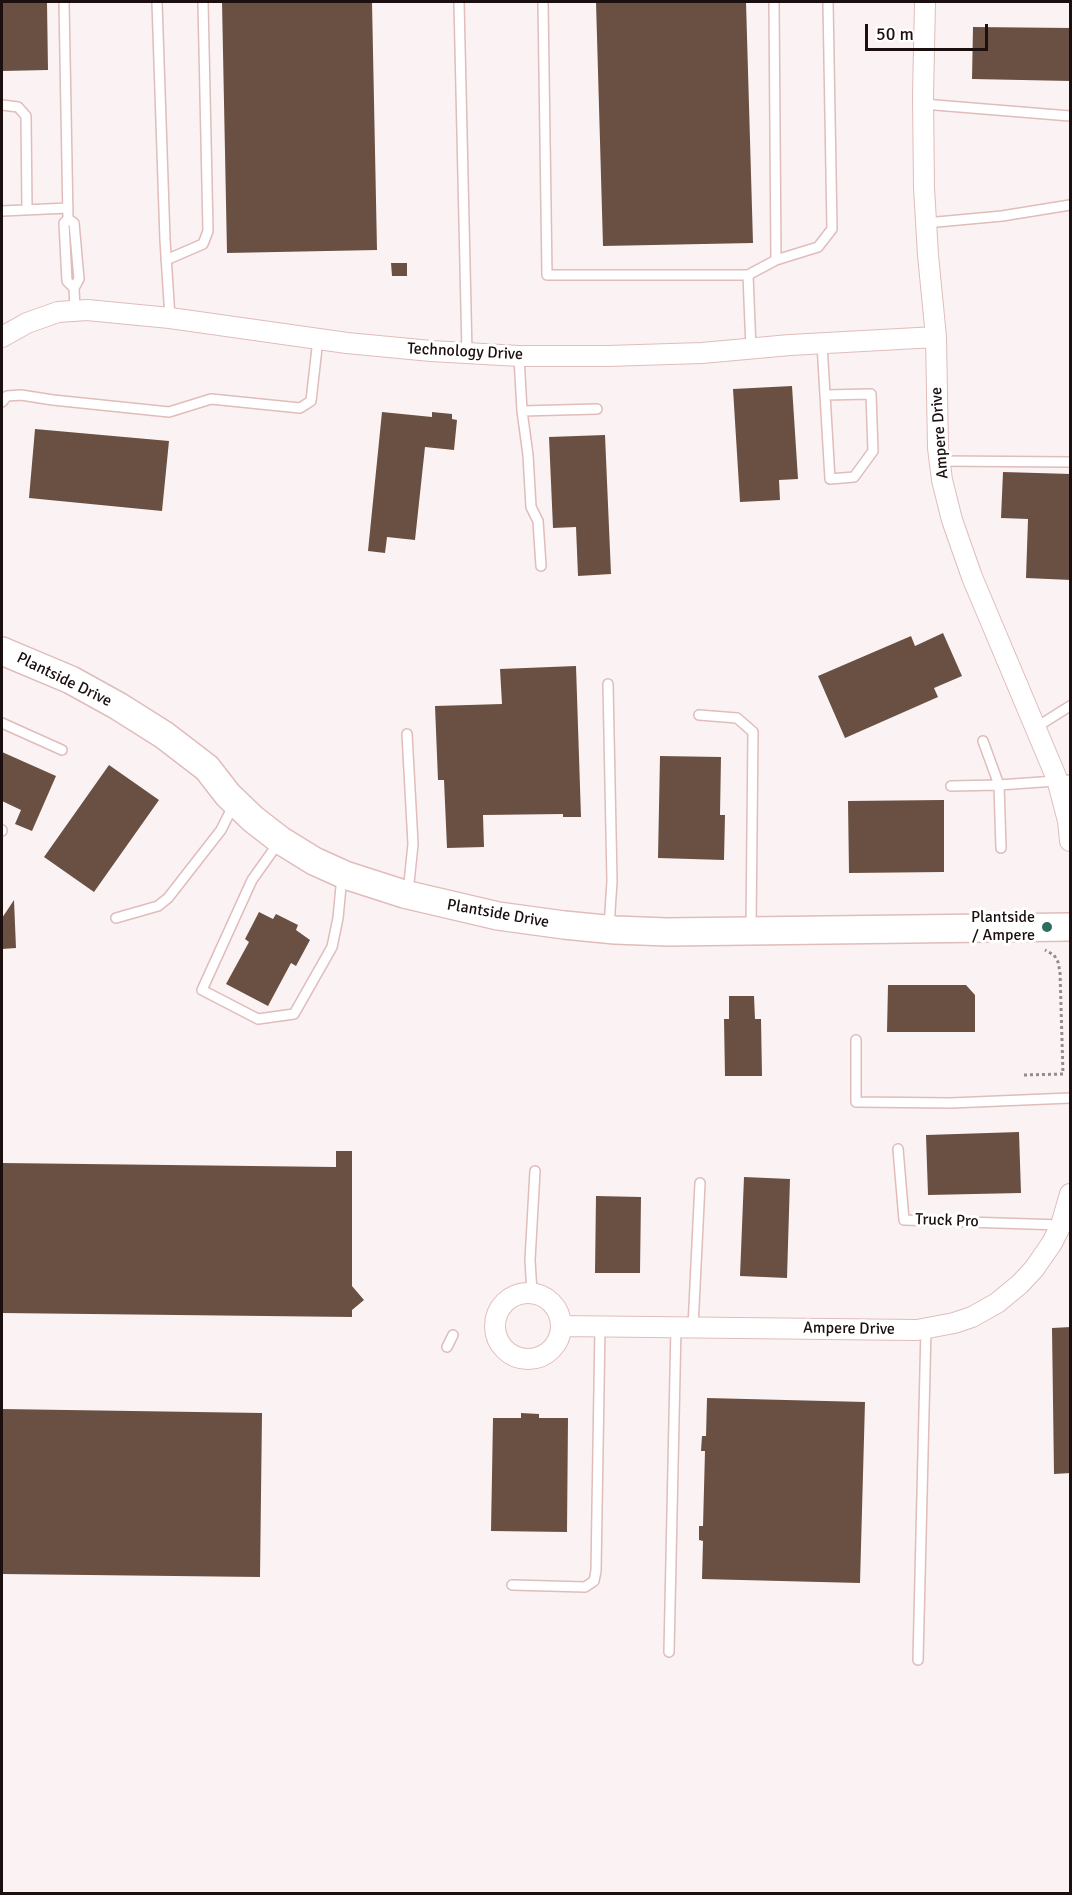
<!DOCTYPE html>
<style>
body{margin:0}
#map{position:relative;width:1072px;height:1895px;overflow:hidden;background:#fbf3f3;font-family:Signika,sans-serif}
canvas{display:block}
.frame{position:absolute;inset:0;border:3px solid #1b0f0f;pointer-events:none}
.scale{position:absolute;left:865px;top:24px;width:123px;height:27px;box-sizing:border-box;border:3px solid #1b0f0f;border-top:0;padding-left:8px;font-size:18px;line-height:21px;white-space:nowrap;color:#1b0f0f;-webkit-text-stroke:4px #fff;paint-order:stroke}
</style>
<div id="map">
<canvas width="1072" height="1895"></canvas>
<div class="frame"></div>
<div class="scale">50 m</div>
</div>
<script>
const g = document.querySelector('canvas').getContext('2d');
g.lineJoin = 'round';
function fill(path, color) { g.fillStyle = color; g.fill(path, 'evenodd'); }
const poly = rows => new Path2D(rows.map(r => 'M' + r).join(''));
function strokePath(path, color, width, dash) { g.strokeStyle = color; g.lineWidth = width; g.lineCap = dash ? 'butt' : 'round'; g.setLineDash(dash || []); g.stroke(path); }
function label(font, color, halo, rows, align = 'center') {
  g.font = font + ' Signika,sans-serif'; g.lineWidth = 6; g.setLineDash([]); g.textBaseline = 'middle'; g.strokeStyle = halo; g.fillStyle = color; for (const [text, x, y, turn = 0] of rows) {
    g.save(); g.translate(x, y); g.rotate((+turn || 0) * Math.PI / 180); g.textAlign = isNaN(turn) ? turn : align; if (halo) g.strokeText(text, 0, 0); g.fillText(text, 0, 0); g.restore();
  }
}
fill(poly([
 [2,2,47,2,48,70,2,71],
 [222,2,372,2,377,250,227,253],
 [596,2,746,2,753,243,603,246],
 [973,27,1071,28,1071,81,972,79],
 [391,263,407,263,407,276,392,276],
 [792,386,798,479,779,480,780,500,740,502,733,389],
 [382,412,432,417,432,412,452,414,452,419,457,420,454,450,425,447,415,540,387,537,385,553,368,551],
 [35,429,169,441,162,511,29,498],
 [605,435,611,574,578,576,576,527,553,528,549,437],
 [1003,472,1071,474,1071,580,1026,578,1028,519,1001,518],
 [943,633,962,676,934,688,938,697,845,738,818,676,911,636,915,646],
 [576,666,581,817,563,817,563,814,483,815,484,847,447,848,444,780,438,780,435,706,502,704,500,669],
 [2,752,56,776,32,831,15,824,21,810,2,801],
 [660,756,721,757,720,815,725,815,724,860,658,858],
 [109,765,159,800,94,892,44,857],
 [944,800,944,872,849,873,848,801],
 [14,900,16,948,2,949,2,918],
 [259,912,273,919,276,914,298,925,296,930,310,940,296,966,291,963,268,1006,226,984,249,942,245,939],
 [888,985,966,985,975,995,975,1032,887,1032],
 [729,996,754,996,755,1019,761,1019,762,1076,725,1076,724,1019,729,1019],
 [1019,1132,1021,1193,928,1195,926,1135],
 [336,1151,352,1151,352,1286,364,1300,352,1310,352,1317,2,1313,2,1163,336,1167],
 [744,1177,790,1179,787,1278,740,1276],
 [596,1196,641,1197,640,1273,595,1273],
 [1071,1327,1071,1473,1054,1474,1052,1328],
 [707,1398,865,1402,860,1583,702,1579,703,1541,699,1540,699,1526,703,1526,705,1451,701,1451,702,1436,706,1436],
 [2,1409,262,1413,260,1577,2,1574],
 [521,1413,539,1414,539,1418,568,1418,567,1532,491,1531,493,1418,521,1418]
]), '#6a5042');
const lane = poly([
 [64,2,68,219,64,223,67,281,74,288],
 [157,2,165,240,170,318],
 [459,2,467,353],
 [543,2,547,275,748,275,751,349],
 [774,2,776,260],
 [923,104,1070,116],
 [2,105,18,107,26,116,27,209],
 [2,211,68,208],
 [68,219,74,223,79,279,74,288,75,310],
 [926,223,1002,216,1070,205],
 [166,260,203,244,208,231,203,2],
 [748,275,776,260,818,247,832,229,828,2],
 [822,344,825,395,830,479,854,477,873,451,871,394,825,395],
 [519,356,522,411,597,409],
 [2,402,7,396,21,395,53,400,169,412,211,399,300,408,311,401,318,339],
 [522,411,528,455,531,507,538,521,541,566],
 [940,461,1070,462],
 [608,684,612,881,609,927],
 [699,715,737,718,753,732,751,928],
 [2,723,62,750],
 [1035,728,1070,706],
 [407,734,413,844,408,893],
 [983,741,999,785,1001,848],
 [951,786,999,785,1070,780],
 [2,830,2,831],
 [279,842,252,880,202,990,258,1019,294,1014,332,947,338,918,342,876],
 [116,918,158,906,168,898,221,830,233,806],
 [856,1040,856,1102,951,1103,1070,1098],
 [898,1149,904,1220,1061,1225],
 [532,1293,530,1260,535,1171],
 [693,1327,700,1183],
 [447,1347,453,1335],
 [512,1585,585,1587,594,1581,596,1571,600,1326],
 [669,1652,676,1327],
 [918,1660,926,1329]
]);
const street = poly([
 [925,2,923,96,924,188,928,255,936,337,938,448,942,480,952,520,972,577,1057,779,1068,821,1070,841],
 [2,337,27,323,58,312,87,310,170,318,347,343,431,351,519,356,608,356,702,353,790,345,936,337],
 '495 1326a33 33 0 1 1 66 0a33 33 0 1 1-66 0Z',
 [561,1326,917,1330,954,1323,972,1317,997,1303,1020,1284,1034,1269,1052,1243,1061,1225,1070,1194]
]);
const secondary = poly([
 [2,651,71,680,118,706,164,735,207,768,228,795,253,819,280,840,314,861,345,875,404,894,498,916,564,925,615,930,667,932,1070,927]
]);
strokePath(lane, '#e0bcbb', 12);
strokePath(street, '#e0bcbb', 22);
strokePath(secondary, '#e0bcbb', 30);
strokePath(poly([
 [1024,1075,1063,1074,1060,972,1058,962,1054,955,1045,950]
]), '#968c8c', 3, [3, 3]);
strokePath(lane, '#fff', 9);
strokePath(street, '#fff', 20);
strokePath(secondary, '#fff', 27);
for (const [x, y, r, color] of [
 [1047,927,6,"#2b6e5e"]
]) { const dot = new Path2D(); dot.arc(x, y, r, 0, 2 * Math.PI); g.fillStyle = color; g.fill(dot); strokePath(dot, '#fff', 2); }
label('16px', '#1b0f0f', '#fff', [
 ["Technology Drive",465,352,3],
 ["Ampere Drive",940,433,-94],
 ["Plantside Drive",64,680,26],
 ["Plantside Drive",498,914,10],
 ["Truck Pro",947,1221,2],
 ["Ampere Drive",849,1329,1]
]);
label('16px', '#1b0f0f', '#fff', [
 ["Plantside",1035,918],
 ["/ Ampere",1035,936]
], 'right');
</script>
